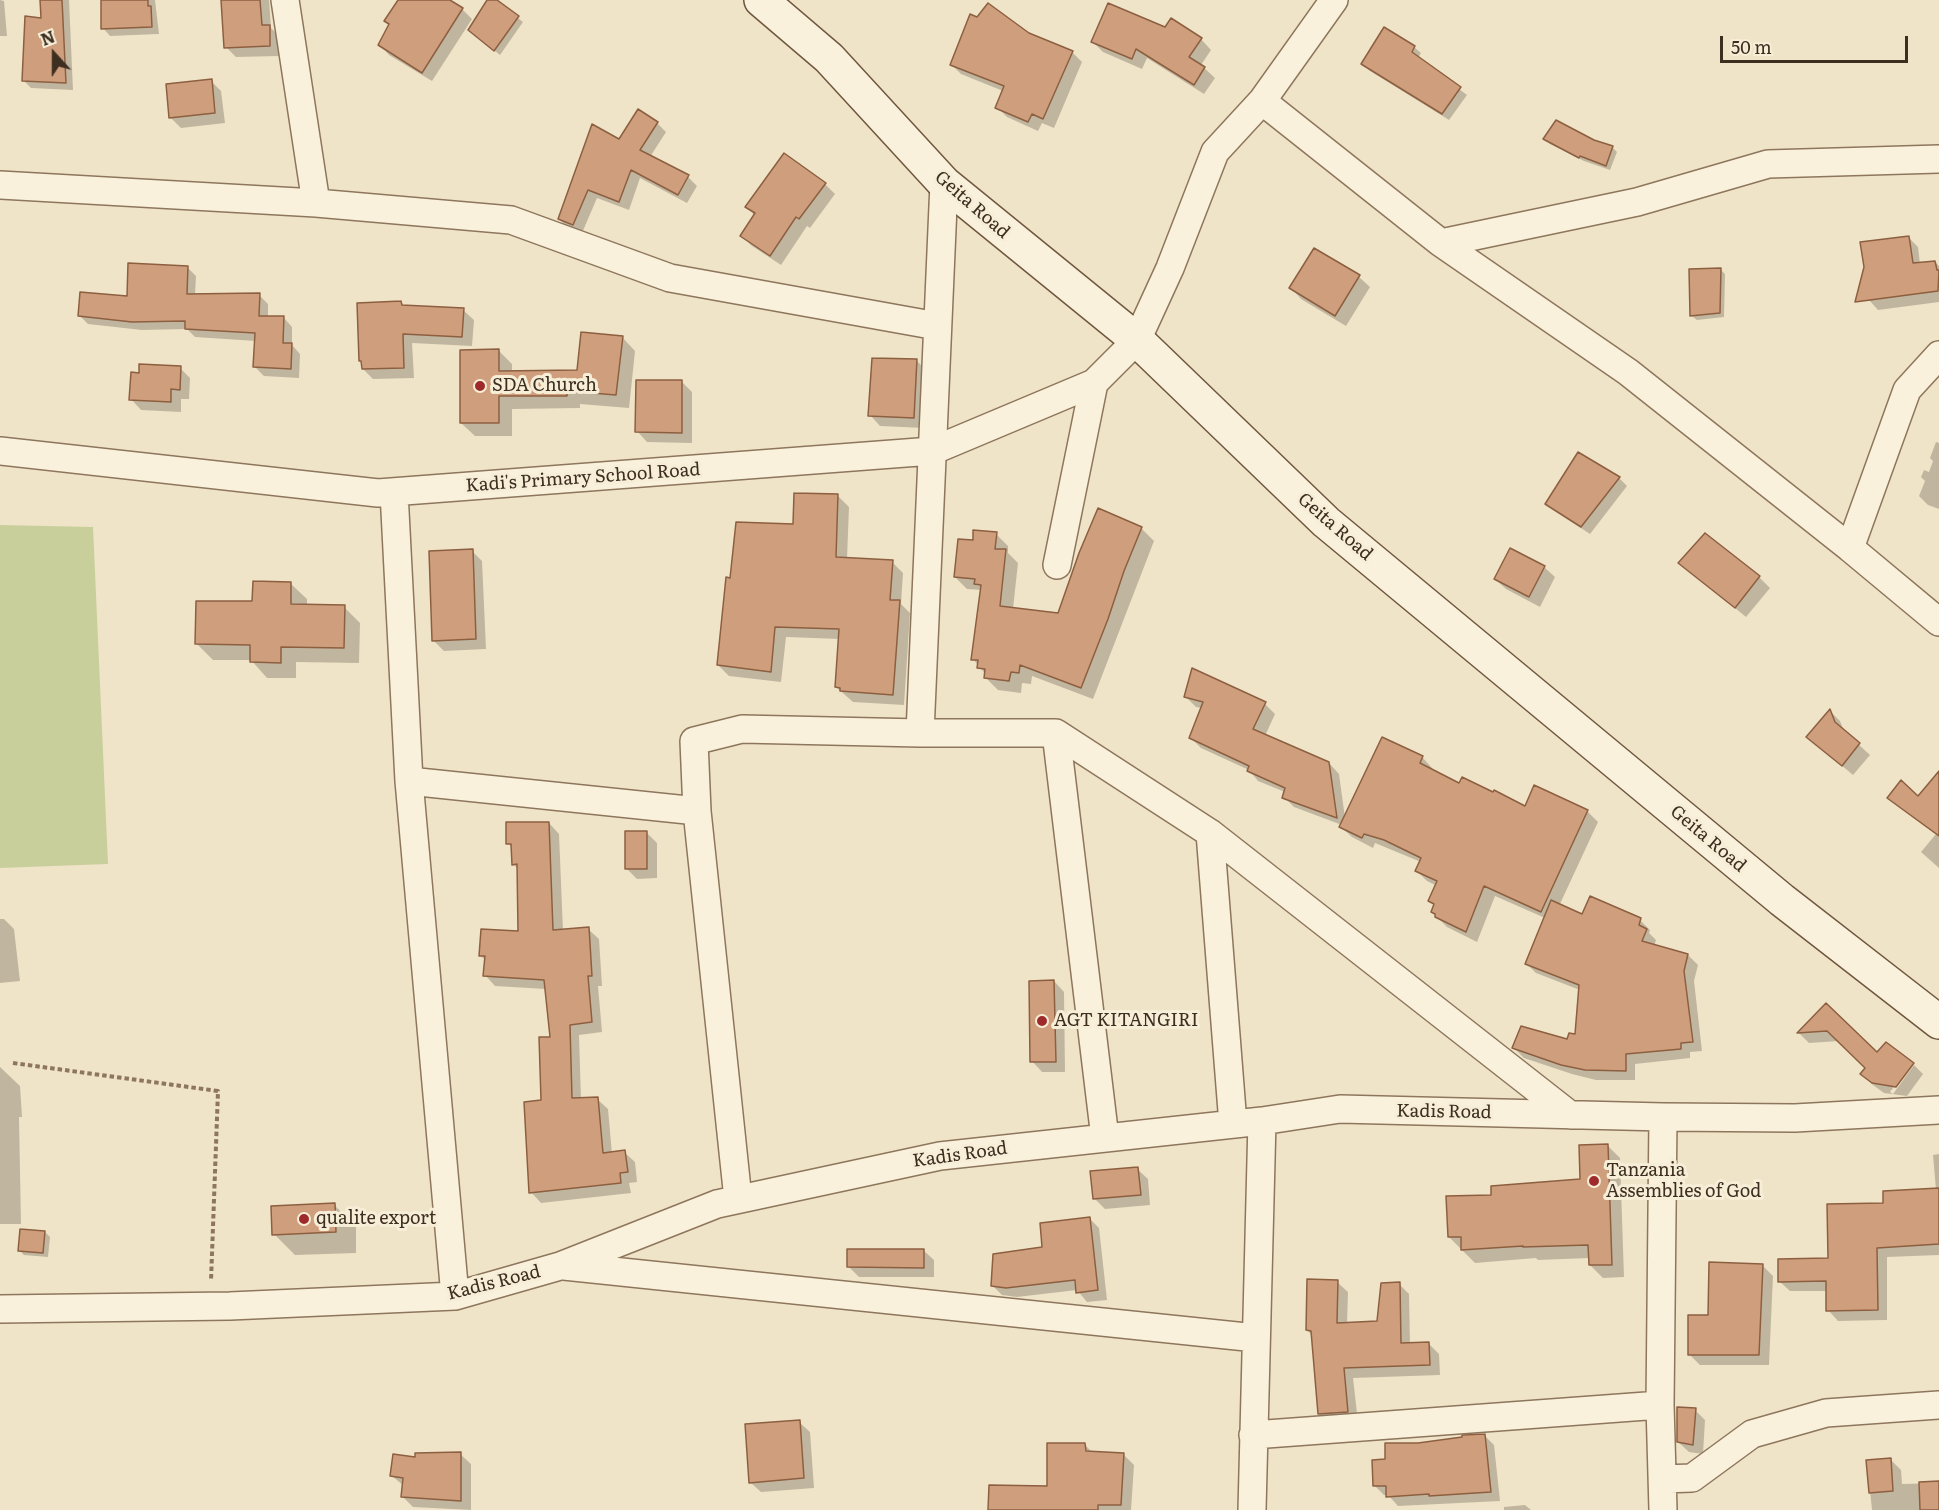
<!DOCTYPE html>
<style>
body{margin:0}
#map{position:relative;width:1939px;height:1510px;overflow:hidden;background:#f0e4c8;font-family:Literata,serif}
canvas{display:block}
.north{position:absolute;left:24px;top:24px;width:60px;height:60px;-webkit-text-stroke:4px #f7eed8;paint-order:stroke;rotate:339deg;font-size:16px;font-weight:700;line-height:24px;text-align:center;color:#3d2e20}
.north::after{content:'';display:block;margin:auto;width:21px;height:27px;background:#3d2e20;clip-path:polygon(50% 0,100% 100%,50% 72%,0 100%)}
.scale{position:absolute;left:1720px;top:36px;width:188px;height:27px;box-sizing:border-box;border:3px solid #3d2e20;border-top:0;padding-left:8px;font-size:18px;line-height:21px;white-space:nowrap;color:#3d2e20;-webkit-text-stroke:4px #f7eed8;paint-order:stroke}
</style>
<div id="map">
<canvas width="1939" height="1510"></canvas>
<div class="north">N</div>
<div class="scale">50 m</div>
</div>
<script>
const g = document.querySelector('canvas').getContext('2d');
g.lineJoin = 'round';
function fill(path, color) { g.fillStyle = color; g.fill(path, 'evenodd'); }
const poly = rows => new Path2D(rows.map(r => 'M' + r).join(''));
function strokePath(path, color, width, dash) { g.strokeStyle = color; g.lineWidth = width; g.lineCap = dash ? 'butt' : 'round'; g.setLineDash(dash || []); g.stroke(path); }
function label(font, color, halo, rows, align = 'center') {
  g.font = font + ' Literata,serif'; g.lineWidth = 6; g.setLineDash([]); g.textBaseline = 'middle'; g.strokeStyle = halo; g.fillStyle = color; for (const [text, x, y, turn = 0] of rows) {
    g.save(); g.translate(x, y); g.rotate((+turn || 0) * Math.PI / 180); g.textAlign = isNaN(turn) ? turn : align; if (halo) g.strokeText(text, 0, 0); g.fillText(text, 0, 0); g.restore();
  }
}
fill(poly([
 [0,525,93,527,108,864,0,868]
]), '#c9cf9b');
fill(poly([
 [0,0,4,1,7,36,0,36],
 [41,0,69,0,73,90,31,88,23,80,42,19],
 [103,0,155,0,159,34,110,36,103,28],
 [222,0,269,0,271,28,280,37,280,56,236,57,226,47],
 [400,0,447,0,462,9,472,19,432,81,389,55,380,45,390,25],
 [489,0,494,0,523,22,500,55,474,34],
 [1166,29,1201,39,1211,50,1201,65,1215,78,1204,94,1147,58,1142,69,1103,52,1093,42],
 [1028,34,1072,52,1082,62,1054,128,1042,123,1038,131,1007,117,997,107,1003,91,961,74,951,64],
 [1414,47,1421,53,1418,58,1467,95,1449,120,1370,71,1363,64],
 [211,81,221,91,225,123,181,128,171,118],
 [638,111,657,123,666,132,650,157,688,177,697,186,687,203,640,178,629,210,597,198,582,233,568,228,559,219,619,141],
 [1545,139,1593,141,1612,147,1617,152,1610,170,1584,161,1550,144],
 [825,184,835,194,810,228,807,226,781,265,752,246,742,236,755,216,747,207],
 [1908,237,1918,247,1920,264,1935,262,1939,266,1939,302,1878,310,1869,300,1861,243],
 [1315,250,1359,277,1370,287,1346,326,1301,299,1291,288],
 [187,267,196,276,195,295,259,295,268,304,268,317,284,318,292,327,292,345,300,354,299,378,264,376,255,367,256,341,195,337,187,329,142,330,88,324,79,315,128,298],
 [1720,269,1725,274,1724,317,1697,320,1692,316],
 [401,303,404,306,463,310,474,320,472,346,412,343,414,378,373,379,363,369,363,363,360,360],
 [622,337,635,351,629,408,580,404,580,408,512,409,512,436,475,436,461,423,499,351,512,364,512,372,579,371],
 [917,361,927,371,924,428,880,426,870,415],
 [180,368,190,378,189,399,181,399,181,412,141,410,131,399,141,374],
 [681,381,692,392,692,443,647,442,637,431],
 [1936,442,1939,443,1939,509,1928,505,1919,496,1925,481,1921,477,1924,470,1929,472,1933,461,1930,458],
 [1619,478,1627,486,1590,534,1555,511,1547,503],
 [838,496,849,507,847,559,892,562,903,573,901,604,910,613,904,705,853,702,836,687,840,639,786,637,781,682,729,676,718,665,732,579,794,526],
 [1098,510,1142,529,1154,541,1093,699,1032,676,1031,684,1022,683,1021,693,998,690,985,677,986,675,973,659,982,590,967,589,955,577,974,542,996,534,1008,546,1008,553,1018,563,1013,609,1059,615],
 [1705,535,1759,577,1770,588,1746,617,1680,563],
 [472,551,482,561,486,649,444,651,433,640],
 [1544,567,1555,577,1540,607,1506,589,1495,579],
 [291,584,307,599,307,606,344,607,360,623,359,663,296,662,296,678,267,678,251,660,213,660,197,644,254,603],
 [1186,697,1265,704,1275,714,1265,736,1329,763,1339,774,1345,818,1422,757,1432,768,1431,770,1459,785,1526,808,1587,811,1598,822,1559,906,1582,916,1640,920,1650,930,1649,933,1656,940,1654,946,1688,955,1698,965,1694,981,1702,1051,1690,1052,1690,1058,1635,1064,1635,1080,1596,1080,1572,1074,1524,1058,1514,1048,1568,1041,1576,1036,1580,990,1536,973,1526,963,1545,918,1495,896,1477,942,1447,927,1437,917,1435,906,1430,901,1437,886,1427,881,1417,871,1421,862,1375,843,1373,848,1352,837,1341,827,1342,825,1294,807,1284,797,1285,792,1258,781,1249,770,1201,748,1191,738,1202,708,1196,707],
 [1830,711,1840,721,1844,731,1870,755,1853,775,1808,737],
 [1939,774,1939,868,1921,852,1936,834,1889,798,1918,798],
 [549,823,559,834,563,931,588,929,599,939,602,986,598,986,602,1032,579,1035,581,1100,597,1099,608,1109,612,1154,624,1152,635,1162,637,1182,629,1183,631,1193,541,1203,531,1192,552,1038,546,989,495,986,485,975,486,961,480,955,519,933,518,869,513,864,513,849,508,843],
 [647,833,657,843,657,878,637,879,626,868],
 [0,919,4,919,14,929,20,981,0,983],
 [1054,981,1064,992,1065,1072,1042,1072,1032,1061],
 [1827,1005,1878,1055,1912,1063,1890,1092,1893,1094,1914,1065,1923,1074,1907,1096,1884,1093,1873,1085,1862,1074,1867,1068,1839,1041,1809,1043,1799,1033],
 [0,1067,20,1086,22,1117,19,1117,21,1224,0,1224],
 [1607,1145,1620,1158,1624,1277,1603,1278,1590,1265,1590,1258,1538,1260,1536,1258,1475,1263,1449,1237,1493,1196,1581,1180],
 [1939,1154,1939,1255,1887,1257,1887,1320,1838,1321,1828,1310,1827,1291,1790,1291,1779,1281,1830,1260,1885,1204,1936,1190,1933,1155],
 [1137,1169,1148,1179,1150,1205,1105,1209,1094,1198],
 [334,1205,356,1226,356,1253,295,1255,274,1234],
 [1089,1218,1099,1228,1107,1300,1087,1302,1077,1290,1017,1297,1002,1295,992,1285],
 [45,1232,50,1237,48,1257,24,1255,19,1250],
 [923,1250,934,1260,934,1277,859,1277,848,1266],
 [1762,1265,1773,1276,1769,1365,1700,1365,1689,1354,1710,1317],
 [1337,1282,1348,1292,1347,1324,1379,1323,1399,1284,1409,1294,1410,1345,1429,1344,1439,1354,1440,1375,1353,1378,1358,1422,1330,1424,1320,1414,1313,1336,1307,1330],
 [1695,1410,1705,1420,1703,1454,1689,1452,1678,1442],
 [799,1422,810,1432,814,1488,761,1492,750,1482],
 [1484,1435,1494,1445,1500,1501,1398,1506,1388,1495,1384,1495,1374,1485,1386,1461,1418,1445],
 [1085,1445,1093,1453,1123,1454,1134,1465,1131,1510,990,1510,1048,1488],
 [460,1454,471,1464,471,1510,413,1507,403,1497,404,1486,392,1476,416,1459],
 [1890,1459,1901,1470,1902,1484,1939,1483,1939,1510,1872,1510,1867,1461],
 [1525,1505,1531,1510,1504,1510,1504,1507]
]), '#0003');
const building = poly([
 [40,0,62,0,66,83,22,81,25,16,41,18,40,0],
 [101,0,148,0,148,6,151,6,152,27,101,29,101,0],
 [221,0,260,0,262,25,270,25,270,46,224,48,221,0],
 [398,0,450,0,463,8,422,73,378,45,389,24,384,21,398,0],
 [487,0,497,0,519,16,494,51,468,30,487,0],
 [988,3,1029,33,1073,51,1043,119,1032,114,1028,122,995,108,1004,86,950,65,970,14,977,17,988,3],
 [1108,3,1165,27,1171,18,1202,38,1189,57,1205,67,1194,85,1136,49,1132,59,1091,42,1108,3],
 [1384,27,1415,46,1412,52,1461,87,1442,114,1361,64,1384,27],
 [212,79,215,113,169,118,166,84,212,79],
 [638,109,658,122,640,150,689,175,678,195,631,170,619,202,588,190,573,225,558,219,592,124,619,139,638,109],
 [1556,120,1594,140,1613,146,1606,166,1580,156,1579,158,1543,139,1556,120],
 [784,153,826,183,799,219,796,217,770,256,740,236,755,213,745,207,784,153],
 [1909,236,1913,263,1935,261,1937,270,1939,270,1938,291,1855,302,1864,267,1860,242,1909,236],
 [1314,248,1360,275,1335,316,1289,288,1314,248],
 [128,263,188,266,187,294,260,293,259,316,284,316,283,343,292,343,291,369,253,367,255,333,185,329,185,321,132,322,78,316,80,292,127,296,128,263],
 [1721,268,1720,313,1690,316,1689,269,1721,268],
 [401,301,402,305,464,308,462,337,403,334,404,368,362,369,361,361,359,361,357,303,401,301],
 [581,332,623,336,616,395,567,391,567,396,499,396,499,423,460,423,460,350,499,349,499,371,577,370,581,332],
 [872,358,917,359,914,418,868,416,872,358],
 [139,364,181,366,180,390,171,389,171,402,129,400,131,372,139,373,139,364],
 [636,380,682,380,682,433,635,432,636,380],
 [1578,452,1620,477,1581,527,1545,504,1578,452],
 [794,493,838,494,836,557,893,560,890,600,900,600,893,695,840,691,840,688,835,687,839,629,775,627,771,672,717,665,726,577,730,578,736,522,793,524,794,493],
 [1098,508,1142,527,1124,571,1108,619,1081,688,1020,665,1019,673,1011,672,1009,681,984,678,985,669,977,668,978,660,971,660,981,585,974,584,975,579,954,577,958,539,973,540,973,530,997,532,995,549,1006,549,1000,606,1058,613,1079,553,1098,508],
 [1705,533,1760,576,1735,608,1678,563,1705,533],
 [1510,548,1545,566,1529,597,1494,579,1510,548],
 [473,549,476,639,432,641,429,551,473,549],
 [253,581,291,582,291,604,345,605,344,648,281,647,281,663,250,662,250,645,195,644,196,601,252,601,253,581],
 [1192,668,1266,702,1253,729,1329,762,1337,818,1282,798,1285,788,1247,771,1249,766,1189,738,1203,702,1184,697,1192,668],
 [1830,709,1835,722,1860,743,1842,766,1806,737,1830,709],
 [1382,737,1423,756,1420,763,1459,783,1462,777,1493,792,1494,790,1525,806,1534,785,1588,810,1541,912,1484,886,1466,932,1435,917,1435,914,1431,912,1434,904,1428,901,1437,881,1415,871,1421,858,1384,840,1364,834,1362,838,1339,827,1382,737],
 [1939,771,1939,836,1887,798,1901,780,1918,796,1939,771],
 [506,822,549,822,553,930,589,927,592,976,588,976,592,1022,570,1025,572,1098,598,1097,603,1153,625,1150,628,1172,620,1173,621,1183,529,1193,524,1102,541,1100,539,1037,550,1037,544,980,483,976,485,956,479,956,481,929,518,931,517,864,512,865,511,844,506,844,506,822],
 [625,831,647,831,647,869,625,869,625,831],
 [1590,896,1641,918,1639,925,1647,929,1642,941,1688,954,1684,971,1693,1042,1681,1043,1681,1049,1626,1054,1626,1071,1585,1070,1561,1065,1512,1048,1521,1026,1567,1039,1569,1033,1575,1034,1579,985,1525,964,1551,900,1582,914,1590,896],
 [1054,980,1056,1062,1030,1062,1029,981,1054,980],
 [1826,1003,1877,1052,1886,1042,1914,1063,1896,1087,1872,1083,1860,1074,1865,1068,1827,1031,1797,1033,1826,1003],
 [1608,1144,1612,1265,1589,1265,1588,1245,1523,1247,1523,1246,1461,1250,1461,1237,1448,1237,1446,1196,1491,1195,1491,1186,1580,1179,1579,1145,1608,1144],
 [1138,1167,1141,1195,1093,1199,1090,1171,1138,1167],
 [1939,1188,1939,1244,1877,1248,1878,1310,1826,1311,1826,1281,1778,1282,1778,1259,1828,1258,1827,1204,1883,1203,1883,1191,1939,1188],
 [335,1203,336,1232,272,1235,271,1206,335,1203],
 [1090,1217,1098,1290,1076,1293,1075,1280,1006,1288,991,1286,993,1254,1042,1247,1040,1223,1090,1217],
 [20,1229,45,1231,43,1253,18,1251,20,1229],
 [847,1249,924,1249,924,1268,847,1267,847,1249],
 [1709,1262,1763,1264,1759,1355,1688,1355,1688,1315,1708,1315,1709,1262],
 [1307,1279,1338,1280,1337,1323,1377,1321,1381,1283,1400,1282,1401,1343,1429,1342,1430,1365,1344,1368,1348,1412,1318,1414,1311,1331,1306,1330,1307,1279],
 [1677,1407,1696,1408,1693,1445,1677,1442,1677,1407],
 [800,1420,804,1478,749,1483,745,1424,800,1420],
 [1485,1434,1491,1492,1429,1496,1429,1494,1386,1497,1386,1486,1373,1486,1372,1460,1385,1459,1385,1443,1418,1443,1462,1437,1462,1435,1485,1434],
 [1047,1443,1085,1443,1086,1451,1124,1453,1121,1505,1098,1505,1098,1510,988,1510,989,1485,1047,1486,1047,1443],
 [461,1452,461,1501,401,1497,403,1478,390,1476,393,1454,415,1457,415,1453,461,1452],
 [1891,1458,1893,1491,1869,1493,1866,1460,1891,1458],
 [1939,1481,1939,1510,1920,1510,1919,1482,1939,1481]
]);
fill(building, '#cf9f7d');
strokePath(building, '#8d5f41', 1.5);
const street = poly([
 [285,0,316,203],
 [1262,101,1441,243,1628,372,1850,548,1939,622],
 [0,185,316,203,511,220,670,278,937,326],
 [1441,243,1637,202,1768,164,1939,159],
 [0,451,378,493,932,451,1094,383,1137,340,1170,268,1215,152,1262,101,1334,0],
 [394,492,409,781,455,1296],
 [1850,548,1907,390,1939,355],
 [1057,565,1094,383],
 [920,733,944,183],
 [1056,733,1105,1138],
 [409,781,697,811],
 [1210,833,1233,1124],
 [1663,1117,1660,1405,1663,1510],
 [738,1199,697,811,694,741,742,729,920,733,1056,733,1210,833,1570,1115],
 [564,1266,1256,1338],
 [0,1309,230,1306,455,1296,560,1266,717,1204,940,1156,1262,1121,1340,1109,1663,1117,1795,1118,1939,1110],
 [1253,1435,1660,1405],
 [1663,1479,1692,1478,1752,1434,1826,1413,1939,1405],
 [1252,1510,1262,1121]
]);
const secondary = poly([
 [761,0,829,58,944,183,1137,340,1326,522,1782,900,1939,1022]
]);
strokePath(street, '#8d765c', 30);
strokePath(secondary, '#6f573f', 36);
strokePath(poly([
 [13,1063,218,1091,211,1281]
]), '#8d765c', 4, [4.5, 3]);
strokePath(street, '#faf1dc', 27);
strokePath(secondary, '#faf1dc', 33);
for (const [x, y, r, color] of [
 [480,386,6,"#9e2a2b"],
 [1042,1021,6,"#9e2a2b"],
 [1594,1181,6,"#9e2a2b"],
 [304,1219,6,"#9e2a2b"]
]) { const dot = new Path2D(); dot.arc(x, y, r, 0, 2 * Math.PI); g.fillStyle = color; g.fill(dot); strokePath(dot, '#f7eed8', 2); }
label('18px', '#3d2e20', '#f7eed8', [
 ["Geita Road",972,205,41],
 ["Kadi's Primary School Road",583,478,-4],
 ["Geita Road",1335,527,41],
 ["Geita Road",1708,839,40],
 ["Kadis Road",1444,1112,1],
 ["Kadis Road",960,1155,-8],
 ["Kadis Road",494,1283,-14]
]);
label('18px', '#3d2e20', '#f7eed8', [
 ["SDA Church",492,386],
 ["AGT KITANGIRI",1054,1021],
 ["Tanzania",1606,1171],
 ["Assemblies of God",1606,1192],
 ["qualite export",316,1219]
], 'left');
</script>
